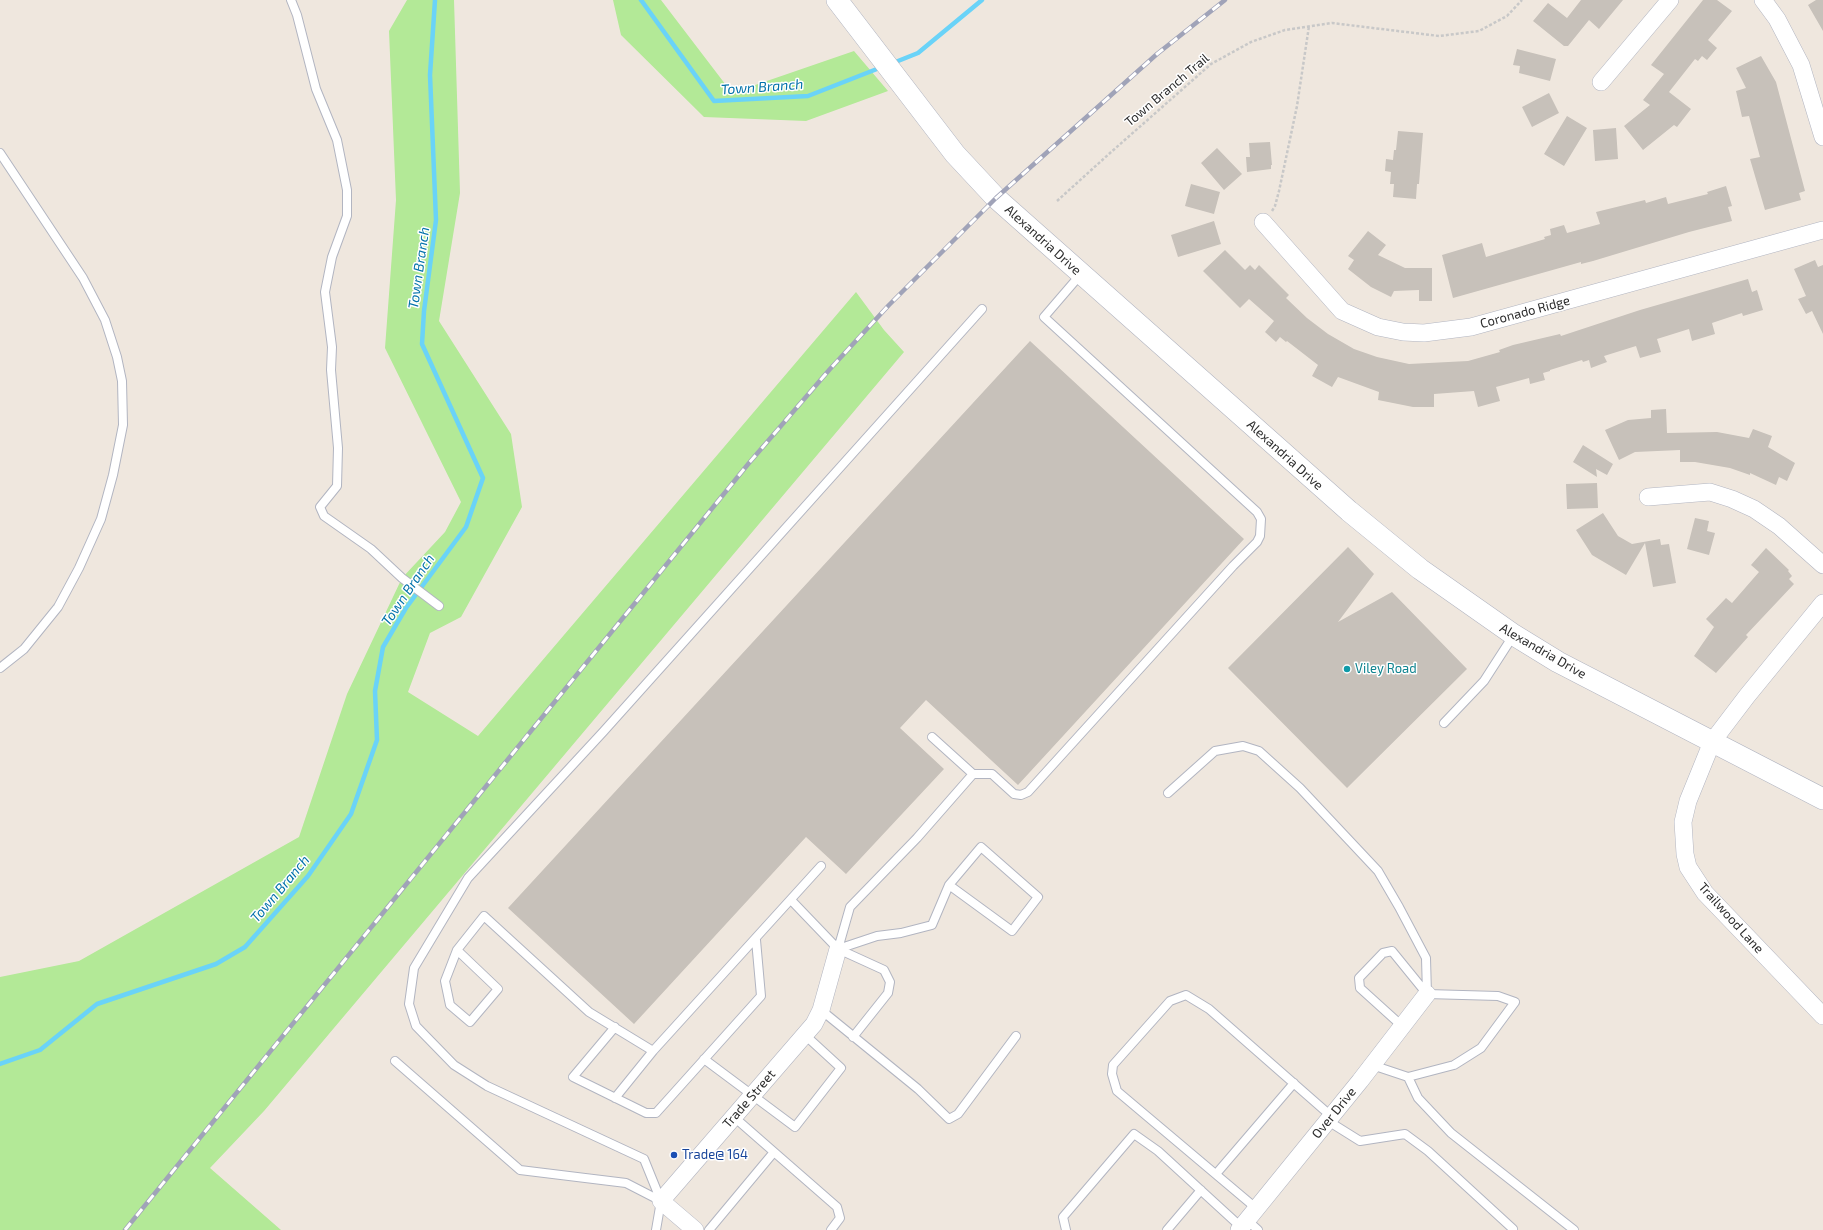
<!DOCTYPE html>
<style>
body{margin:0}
canvas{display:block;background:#efe7de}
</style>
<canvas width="1823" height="1230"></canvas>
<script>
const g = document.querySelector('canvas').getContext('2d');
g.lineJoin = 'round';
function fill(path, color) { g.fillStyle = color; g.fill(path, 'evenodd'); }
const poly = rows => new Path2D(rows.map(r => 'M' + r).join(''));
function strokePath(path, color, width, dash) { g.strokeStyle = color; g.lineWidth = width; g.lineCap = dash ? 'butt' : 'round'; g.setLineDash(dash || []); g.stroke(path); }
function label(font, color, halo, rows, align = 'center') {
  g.font = font + ' "Exo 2",sans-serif'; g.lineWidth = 3; g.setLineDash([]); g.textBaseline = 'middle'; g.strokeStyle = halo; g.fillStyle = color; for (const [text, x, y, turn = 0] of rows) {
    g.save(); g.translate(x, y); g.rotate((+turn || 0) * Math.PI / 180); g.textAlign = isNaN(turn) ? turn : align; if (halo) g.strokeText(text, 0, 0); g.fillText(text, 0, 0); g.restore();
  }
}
fill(poly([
 [407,0,454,0,460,193,439,321,511,434,522,507,461,617,430,633,408,692,478,736,856,292,884,330,904,352,264,1111,210,1168,281,1230,0,1230,0,977,79,961,299,837,347,694,402,578,445,532,461,502,385,348,396,200,389,31],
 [613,0,661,0,732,93,854,51,888,91,806,121,704,117,621,35]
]), '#b3e997');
strokePath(poly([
 [641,0,714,101,808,96,882,67],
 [893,63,918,53,982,0],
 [0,1064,40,1050,97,1004,216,964,245,947,308,876,351,814,377,740,375,691,383,647,406,608,466,527,483,478,422,344,424,311,436,220,430,75,435,0]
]), '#6ad3f8', 4.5);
fill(poly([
 [1581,0,1623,0,1599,29,1589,20,1568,46,1564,46,1533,21,1548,3,1567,18],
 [1703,0,1717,0,1732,11,1708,40,1717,48,1707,60,1702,56,1698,61,1695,59,1669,92,1691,109,1677,127,1674,125,1643,150,1624,126,1650,105,1643,100,1664,74,1651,65],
 [1816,0,1823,0,1823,31,1808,5],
 [1517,49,1556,59,1550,81,1519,73,1520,66,1513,65],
 [1761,56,1776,82,1805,191,1799,193,1801,200,1765,210,1750,159,1760,157,1749,116,1742,117,1736,91,1746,88,1736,68],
 [1549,93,1559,113,1532,127,1522,107],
 [1567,116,1587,128,1564,166,1544,154],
 [1616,128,1618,159,1595,161,1593,130],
 [1398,131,1423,133,1419,184,1417,184,1416,199,1393,197,1394,184,1390,184,1391,172,1385,171,1386,159,1393,160,1394,150,1396,150],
 [1270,142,1272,165,1271,165,1271,169,1247,172,1246,157,1250,157,1249,143],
 [1217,148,1242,174,1224,190,1201,163],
 [1191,184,1220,192,1214,214,1185,206],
 [1726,186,1732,206,1728,207,1732,221,1689,232,1593,261,1581,264,1581,262,1453,298,1442,255,1482,243,1486,257,1545,239,1544,237,1551,235,1550,229,1564,225,1567,233,1600,224,1596,212,1645,200,1646,203,1666,197,1668,204,1708,194,1707,192],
 [1214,221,1221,244,1178,257,1171,235],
 [1368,231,1386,245,1378,255,1405,268,1432,268,1432,301,1419,301,1419,290,1394,291,1391,297,1371,287,1348,269,1354,260,1348,256],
 [1225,250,1245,270,1250,265,1255,270,1259,265,1289,295,1286,298,1307,318,1328,334,1354,349,1377,357,1409,364,1468,361,1500,352,1499,350,1513,345,1560,334,1561,336,1640,310,1748,279,1752,292,1757,290,1763,310,1743,316,1742,313,1712,323,1715,334,1692,341,1689,329,1657,339,1661,352,1640,358,1636,346,1604,356,1607,362,1591,368,1589,360,1583,362,1582,360,1550,370,1550,371,1543,373,1545,380,1530,384,1529,378,1496,387,1500,401,1478,407,1474,391,1434,394,1434,407,1413,407,1378,400,1379,392,1338,377,1332,387,1312,376,1318,365,1287,341,1286,342,1280,337,1276,342,1265,332,1274,321,1249,299,1240,308,1203,271],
 [1815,260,1818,267,1823,265,1823,334,1812,311,1806,314,1798,299,1806,296,1794,269],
 [1030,341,1244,539,1018,785,926,700,900,728,944,769,846,874,806,837,634,1024,508,908],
 [1666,409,1667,433,1717,432,1749,438,1753,429,1772,436,1768,447,1795,463,1787,481,1779,477,1776,485,1750,473,1750,475,1730,468,1695,462,1680,462,1680,450,1635,452,1619,460,1605,430,1628,420,1651,418,1651,410],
 [1583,445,1613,464,1607,475,1596,469,1597,477,1573,462],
 [1597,483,1598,508,1567,509,1566,484],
 [1603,513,1618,536,1632,544,1660,539,1661,545,1669,544,1676,583,1653,587,1645,543,1626,575,1592,555,1576,530],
 [1695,518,1709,521,1707,531,1715,533,1709,555,1687,549],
 [1348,547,1374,574,1338,622,1392,592,1467,669,1347,788,1228,668],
 [1766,548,1789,570,1788,571,1792,576,1789,579,1794,584,1746,635,1748,637,1716,673,1694,656,1714,627,1706,619,1726,598,1732,603,1759,572,1751,565]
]), '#c7c1ba');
const service = poly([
 [291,0,297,15,316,89,337,140,347,190,347,216,332,257,325,292,332,347,331,370,338,448,337,486,320,507,324,516,371,549,402,578,439,606],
 [0,153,83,278,105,320,117,357,122,381,123,425,113,475,101,519,79,568,58,607,24,649,0,668],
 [1444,723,1484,681,1513,636],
 [973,774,992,774,1014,794,1021,795,1028,792,1233,566,1257,542,1260,536,1261,519,1257,512,1044,317,1081,274],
 [1168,793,1215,751,1243,746,1259,751,1300,788,1378,871,1399,907,1426,958,1427,994],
 [791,900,838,949,884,970,890,982,888,993,853,1037],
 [838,949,877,936,901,933,932,925,949,885,981,847,1038,897,1012,931,949,885],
 [838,949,850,907,917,838,973,774,932,737],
 [457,950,498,989,470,1022,450,1005,445,981,457,950,484,916,589,1012,653,1051,821,866],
 [821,1010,918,1089,949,1119,958,1114,1016,1036],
 [1402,1026,1360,988,1359,978,1383,953,1392,951,1427,994,1498,996,1515,1002,1481,1048,1454,1065,1408,1077],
 [615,1027,573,1077,646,1113,656,1113,761,996,756,940],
 [704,1059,795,1127,841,1068,805,1035],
 [395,1061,520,1170,626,1183,661,1201],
 [1372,1065,1408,1077,1418,1098,1451,1133,1574,1230],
 [615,1098,653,1051],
 [1328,1121,1360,1141,1405,1134,1428,1151,1513,1229],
 [774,1152,837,1207,840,1218,831,1230],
 [1216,1174,1294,1083],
 [1257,1209,1117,1091,1112,1074,1113,1065,1170,1001,1186,995,1209,1009,1331,1116],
 [1247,1220,1258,1230],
 [656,1230,661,1201,644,1159,487,1086,454,1065,416,1026,409,1004,414,968,468,878,603,732,982,309],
 [709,1230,774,1152,734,1117],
 [1066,1230,1063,1217,1134,1134,1158,1151,1242,1228],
 [1167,1230,1201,1190]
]);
const minor = poly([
 [1763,0,1777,19,1801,65,1823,137],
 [1601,82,1670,0],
 [1263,222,1342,311,1378,327,1403,332,1424,333,1471,327,1823,230],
 [1648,497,1710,492,1732,499,1754,509,1779,526,1823,565],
 [1823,603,1747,696,1712,742,1688,801,1683,822,1685,854,1688,867,1705,893,1823,1016],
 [695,1230,661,1201,814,1024,821,1010,838,949],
 [1239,1230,1360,1081,1427,994]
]);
const tertiary = poly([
 [837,0,955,154,996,198,1349,511,1420,569,1514,635,1558,662,1823,799]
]);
strokePath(service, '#b2b5c1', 10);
strokePath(minor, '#b2b5c1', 18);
strokePath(tertiary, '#b2b5c1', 22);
strokePath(poly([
 [1057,201,1110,153,1211,64,1251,42,1285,30,1332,23,1439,36,1479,31,1507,16,1522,0],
 [1272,211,1275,206,1279,191,1297,106,1309,26]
]), '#c8c8c8', 2.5, [3, 2]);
strokePath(service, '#fff', 8);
strokePath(minor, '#fff', 17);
strokePath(tertiary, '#fff', 21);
const rail = poly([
 [125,1230,749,463,830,369,889,305,996,198,1157,54,1225,0]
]);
strokePath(rail, '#a0a3b8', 4.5);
strokePath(rail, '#fff', 3, [9]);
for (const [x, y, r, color] of [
 [1347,669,4,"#0f9aa8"],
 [674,1155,4,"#1a4fb4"]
]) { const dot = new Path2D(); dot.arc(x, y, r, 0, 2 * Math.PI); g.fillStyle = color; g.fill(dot); strokePath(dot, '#fff', 1.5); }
label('13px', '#2c2c2c', '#fff', [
 ["Town Branch Trail",1167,90,-40],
 ["Alexandria Drive",1043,240,42],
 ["Coronado Ridge",1525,312,-15],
 ["Alexandria Drive",1285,455,42],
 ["Alexandria Drive",1543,651,30],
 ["Trailwood Lane",1731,918,48],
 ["Trade Street",749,1099,-49],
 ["Over Drive",1334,1113,-51]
]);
label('13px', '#0d838f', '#fff', [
 ["Viley Road",1355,669]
], 'left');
label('13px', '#164399', '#fff', [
 ["Trade@ 164",682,1155]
], 'left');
label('italic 14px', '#0372aa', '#fff', [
 ["Town Branch",762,87,-4],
 ["Town Branch",419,268,-82],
 ["Town Branch",408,590,-56],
 ["Town Branch",280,889,-50]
]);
</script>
